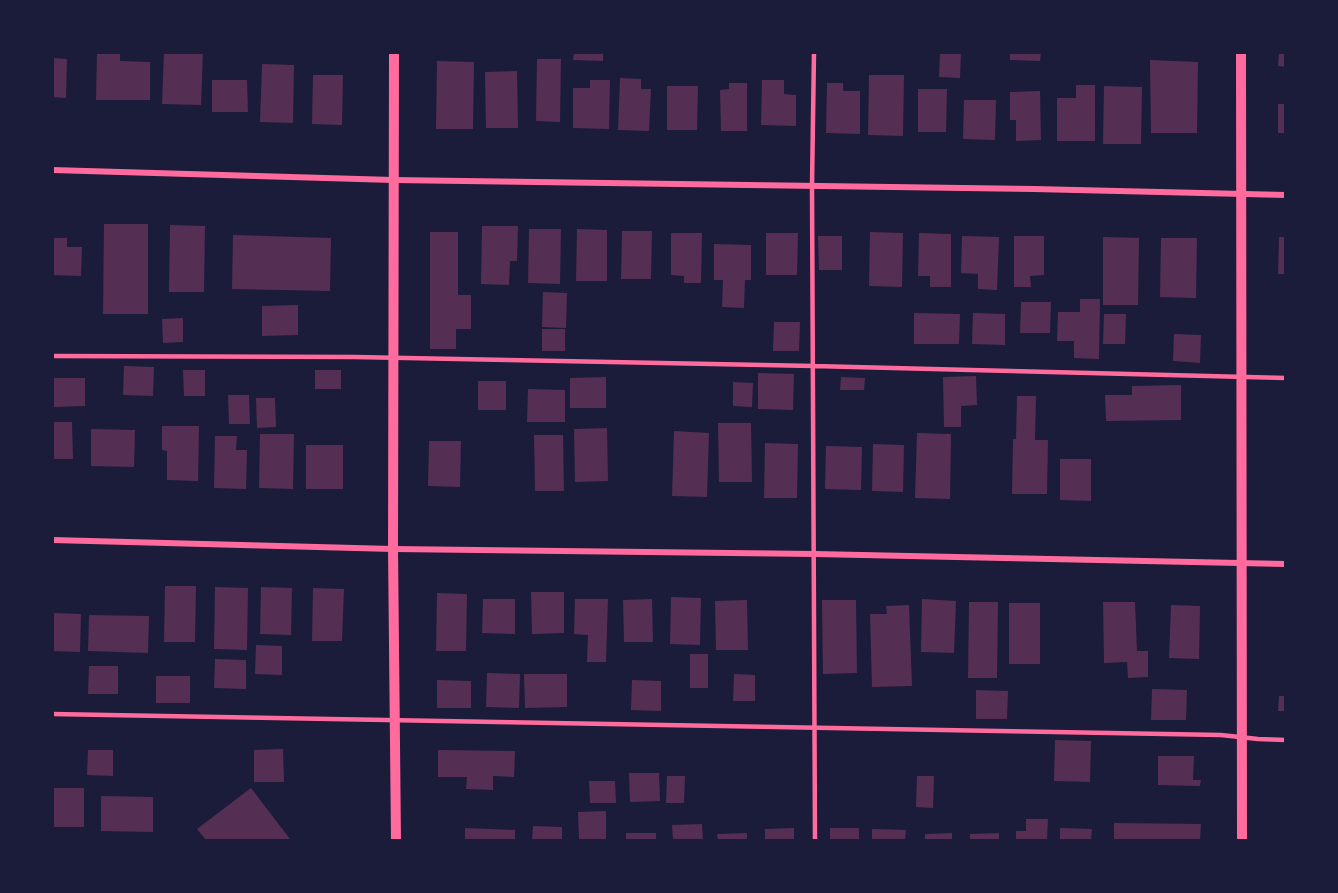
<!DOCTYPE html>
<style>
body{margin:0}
#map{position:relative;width:1338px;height:893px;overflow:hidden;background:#1b1b3a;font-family:"Source Serif 4",serif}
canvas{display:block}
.frame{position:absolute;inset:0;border:54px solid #1b1b3a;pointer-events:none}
</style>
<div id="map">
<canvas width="1338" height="893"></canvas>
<div class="frame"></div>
</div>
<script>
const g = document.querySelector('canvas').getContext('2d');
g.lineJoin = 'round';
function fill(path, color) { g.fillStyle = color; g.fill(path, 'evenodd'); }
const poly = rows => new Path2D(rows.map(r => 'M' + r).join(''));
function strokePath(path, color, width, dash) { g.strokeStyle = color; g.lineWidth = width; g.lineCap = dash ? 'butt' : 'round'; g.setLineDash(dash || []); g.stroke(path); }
fill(poly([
 [97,52,120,52,120,61,150,62,150,100,96,100],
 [164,52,203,52,201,105,162,104],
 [574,52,603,52,603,61,573,60],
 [940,52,961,52,960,78,939,77],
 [1010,52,1041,52,1040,61,1010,60],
 [1279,52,1286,52,1286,67,1278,66],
 [52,58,67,59,66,98,52,97],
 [537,59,561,59,560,122,536,121],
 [1150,60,1198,62,1197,133,1151,133],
 [437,61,474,62,473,129,436,129],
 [262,64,294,65,293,123,260,122],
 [517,71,518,128,486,128,485,72],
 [313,75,343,75,342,125,312,124],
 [869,75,904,75,903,136,868,135],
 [620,78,641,79,641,89,651,89,649,131,618,130],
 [212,80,247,80,248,112,212,112],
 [590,80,610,80,609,129,573,128,573,88,590,88],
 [762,80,784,80,784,94,796,95,796,126,761,125],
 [729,83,747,83,747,131,721,131,720,90,729,89],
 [827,83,843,83,843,91,860,91,860,134,826,133],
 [1076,85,1095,85,1095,141,1057,141,1057,98,1076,98],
 [667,86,698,86,697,130,667,130],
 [1104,86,1142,87,1141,144,1103,144],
 [918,89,947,89,946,132,918,132],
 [1040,91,1041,140,1016,141,1016,120,1010,120,1010,92],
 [964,100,996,100,995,140,963,139],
 [1278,104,1286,104,1286,133,1278,133],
 [104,224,148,224,148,314,103,314],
 [170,225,205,226,204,292,169,292],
 [482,226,518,226,517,261,510,261,509,285,481,284],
 [529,229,561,229,560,284,528,283],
 [577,229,607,230,607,281,576,281],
 [622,231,652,231,651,279,621,279],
 [430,232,458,232,458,295,471,295,471,329,456,329,456,349,430,349],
 [870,232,903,233,902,287,869,286],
 [671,233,702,233,701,283,684,283,684,276,671,275],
 [766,233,798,233,797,275,766,275],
 [919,233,951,234,951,287,930,287,930,276,918,276],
 [233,235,331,238,330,291,232,289],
 [818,236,842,236,842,270,819,270],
 [962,236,999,237,997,290,978,289,978,274,961,273],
 [1014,236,1044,236,1044,275,1030,276,1031,287,1014,287],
 [1103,237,1139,238,1138,305,1103,305],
 [1279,237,1286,237,1286,274,1278,274],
 [52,238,67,238,67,247,82,247,81,276,52,275],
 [1161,238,1197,238,1196,298,1160,297],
 [714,244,751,245,751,280,745,280,744,308,722,307,723,280,714,280],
 [543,292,567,293,566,328,542,327],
 [1080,299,1100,299,1099,359,1074,358,1074,341,1057,341,1058,312,1080,312],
 [1021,302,1051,302,1050,333,1020,333],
 [298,305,298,335,262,336,262,306],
 [914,313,960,314,959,344,914,344],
 [973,313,1005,314,1005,345,972,344],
 [1104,314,1126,314,1125,344,1103,344],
 [183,318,183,342,163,343,162,319],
 [774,322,800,322,799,351,773,351],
 [542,329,565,329,565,351,542,351],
 [1174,334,1201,335,1200,363,1173,361],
 [124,366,154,367,153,396,123,395],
 [183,370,205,370,205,396,184,396],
 [315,370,341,370,341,389,315,389],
 [758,373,794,374,793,410,758,409],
 [976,376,977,405,961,406,961,427,944,427,943,377],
 [606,377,606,408,570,408,570,378],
 [841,377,865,378,864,390,840,390],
 [52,378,85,378,85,406,53,407],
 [478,381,506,381,506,410,478,410],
 [733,382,753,383,752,407,733,406],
 [1181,385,1181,420,1106,421,1105,395,1132,395,1132,386],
 [528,389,565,390,565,422,527,422],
 [228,395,249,395,250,424,229,424],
 [1017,396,1036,396,1035,440,1048,440,1047,494,1012,494,1013,439,1016,439],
 [256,398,275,398,276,427,257,428],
 [52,422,72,422,73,459,52,459],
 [718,423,751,423,752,482,719,482],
 [162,426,199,426,198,481,167,480,167,451,162,450],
 [607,428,608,481,575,482,574,429],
 [91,429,135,430,134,467,91,466],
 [674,431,709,433,707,497,672,496],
 [917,433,951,434,950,499,915,498],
 [260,434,294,434,293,489,259,488],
 [534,435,563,435,564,491,535,491],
 [215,436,237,436,236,450,247,450,246,489,214,488],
 [429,441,461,441,460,487,428,486],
 [765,443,798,444,797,498,764,498],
 [873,444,904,445,903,492,872,491],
 [306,445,343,445,343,489,306,489],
 [826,446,862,447,861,490,825,489],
 [1060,459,1091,459,1091,501,1060,500],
 [165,586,196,586,195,642,164,642],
 [215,587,248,588,247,650,214,649],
 [261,587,292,588,291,635,260,634],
 [313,588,344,589,342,641,312,641],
 [531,592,564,592,564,633,532,634],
 [437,593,467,594,466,651,436,651],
 [671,597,701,598,700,645,670,644],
 [483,599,515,599,515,634,482,633],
 [575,599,608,599,606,662,587,662,588,635,574,634],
 [652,599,653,642,624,642,623,600],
 [922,599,956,601,954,653,921,652],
 [747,600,748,650,716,650,715,601],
 [822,600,856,600,857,673,823,674],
 [969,602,998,602,997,678,968,678],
 [1103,602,1135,602,1137,651,1148,651,1148,677,1128,678,1127,662,1104,663],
 [1009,603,1040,603,1040,664,1009,664],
 [909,605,912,686,872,687,870,614,887,614,886,606],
 [1171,605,1200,606,1199,659,1169,658],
 [52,613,81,614,80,652,52,651],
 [89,615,149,616,148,653,88,651],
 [256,645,282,646,282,675,255,674],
 [690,654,708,654,708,688,690,688],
 [215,659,246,660,246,689,214,688],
 [89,666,118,666,118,694,88,694],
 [487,673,520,674,519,708,486,707],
 [524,674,567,674,567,707,525,708],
 [734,674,755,675,755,701,733,701],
 [156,676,190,676,190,703,156,703],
 [437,680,471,681,471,708,437,708],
 [632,680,661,681,661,711,631,710],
 [1152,689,1187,690,1186,720,1151,720],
 [976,690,1008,691,1007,719,976,719],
 [1279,696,1286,696,1286,711,1278,711],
 [1055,740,1091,741,1090,782,1054,781],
 [283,749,284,782,254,782,254,750],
 [88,750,113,750,113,776,87,775],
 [438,750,515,751,514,777,493,776,493,790,466,789,467,777,438,777],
 [1158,756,1194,756,1193,780,1201,780,1200,786,1158,785],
 [629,773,659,773,660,801,630,802],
 [667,776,685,776,684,803,666,803],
 [917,776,934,776,933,808,916,807],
 [589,781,615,781,616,803,590,803],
 [52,788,84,788,84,827,52,827],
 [251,788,290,839,206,840,197,829],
 [101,796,153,797,153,832,101,831],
 [606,811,606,840,579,840,578,812],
 [1026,819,1048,819,1047,840,1016,840,1016,831,1026,831],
 [1114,823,1201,824,1200,840,1114,840],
 [702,824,703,840,673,840,672,825],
 [533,826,562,827,562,840,532,840],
 [465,828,515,830,515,840,465,840],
 [794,828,794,840,765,840,765,829],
 [830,828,859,828,859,840,830,840],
 [1060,828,1092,829,1091,840,1060,840],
 [872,829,906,830,905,840,872,840],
 [626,833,656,833,656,840,626,840],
 [747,833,747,840,718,840,717,834],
 [952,833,952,840,925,840,925,834],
 [999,833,999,840,970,840,970,834]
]), '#542f53');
strokePath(poly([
 [814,52,812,186,815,840],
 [52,356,355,357,814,366,1286,378],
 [52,714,1221,735,1258,739,1286,740]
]), '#ff6b9d', 4.5);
strokePath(poly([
 [52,170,393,180,1034,189,1286,195],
 [52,540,393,549,815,554,1286,564]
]), '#ff6b9d', 6);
strokePath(poly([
 [394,52,393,549,396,840],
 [1241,52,1242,840]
]), '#ff6b9d', 10);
</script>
